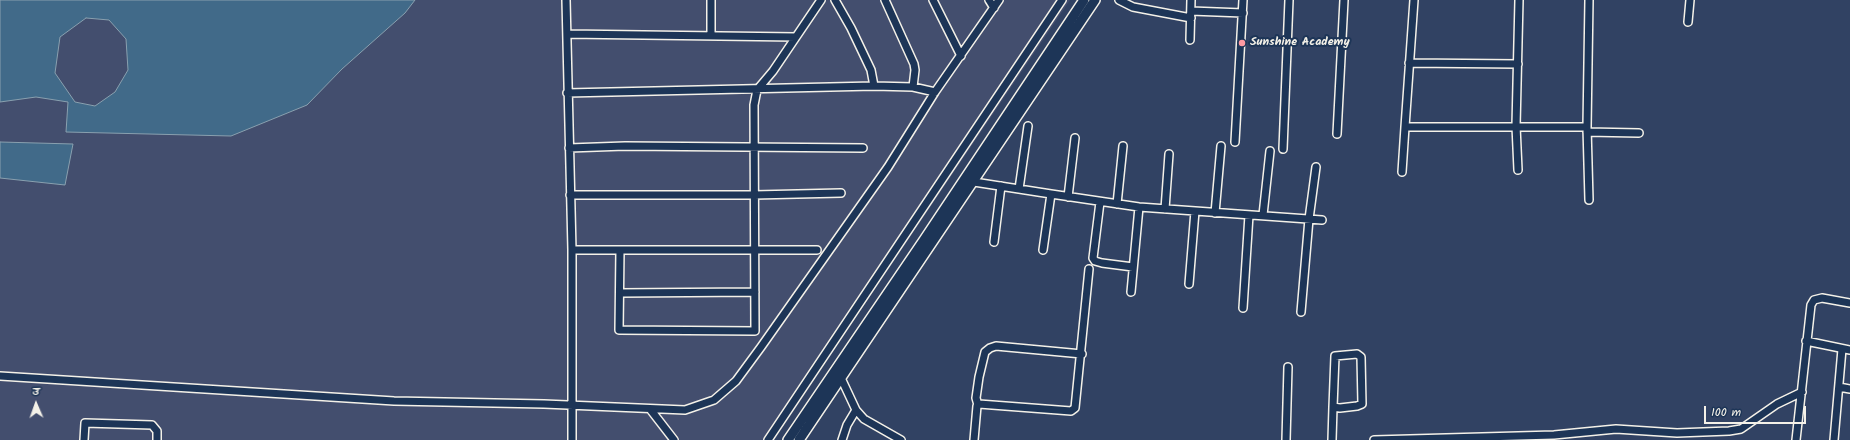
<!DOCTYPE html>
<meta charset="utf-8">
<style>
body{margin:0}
#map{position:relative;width:1850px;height:440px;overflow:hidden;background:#314263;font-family:Kalam,"Playpen Sans Deva",sans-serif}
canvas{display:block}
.north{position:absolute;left:16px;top:384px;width:40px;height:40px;-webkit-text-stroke:3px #1d3557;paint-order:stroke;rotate:358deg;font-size:11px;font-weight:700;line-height:16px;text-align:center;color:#f4f1e8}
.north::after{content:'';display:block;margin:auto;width:14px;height:18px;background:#f4f1e8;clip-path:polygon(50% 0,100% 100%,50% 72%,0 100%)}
.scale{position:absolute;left:1704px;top:406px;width:102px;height:18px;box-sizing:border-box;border:2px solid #f4f1e8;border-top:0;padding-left:5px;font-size:12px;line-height:14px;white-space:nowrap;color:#f4f1e8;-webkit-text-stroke:3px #1d3557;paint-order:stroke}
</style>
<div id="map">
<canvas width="1850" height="440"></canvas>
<div class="north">उ</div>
<div class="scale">100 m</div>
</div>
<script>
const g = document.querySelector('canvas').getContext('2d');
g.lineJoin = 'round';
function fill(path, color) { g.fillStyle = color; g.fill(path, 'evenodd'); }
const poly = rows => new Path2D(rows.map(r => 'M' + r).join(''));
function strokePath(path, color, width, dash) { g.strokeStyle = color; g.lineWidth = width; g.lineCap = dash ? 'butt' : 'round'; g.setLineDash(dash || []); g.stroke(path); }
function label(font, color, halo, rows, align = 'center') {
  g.font = font + ' Kalam,sans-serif'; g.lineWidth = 4; g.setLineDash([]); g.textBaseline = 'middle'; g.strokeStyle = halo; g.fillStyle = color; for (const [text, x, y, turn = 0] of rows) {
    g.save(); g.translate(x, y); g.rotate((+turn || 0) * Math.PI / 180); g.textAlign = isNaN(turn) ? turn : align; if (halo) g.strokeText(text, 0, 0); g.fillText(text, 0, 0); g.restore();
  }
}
fill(poly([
 [0,0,1070,0,773,440,0,440]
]), '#434e6e');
const water = poly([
 [0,0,415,0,405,13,342,69,307,105,231,136,66,132,68,102,36,97,0,102,0,0],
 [86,18,109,20,126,39,128,70,115,92,95,106,75,102,55,73,60,37,86,18],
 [0,142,73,144,65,185,0,178,0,142]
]);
fill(water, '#416a89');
strokePath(water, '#89a0af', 1);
const minor = poly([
 [566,0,572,250,572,440],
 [711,0,711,36],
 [835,0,851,28,871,70,874,86],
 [885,0,914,64,915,70,913,87],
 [933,0,961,56],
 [989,0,994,8],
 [1119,0,1133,7,1191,18],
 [1589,0,1587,127,1589,200],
 [1191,11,1243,13],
 [1688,22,1690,0],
 [567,34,796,37],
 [1190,40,1191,0],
 [1409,63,1518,64],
 [567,93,874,86,913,87,935,92],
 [1405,127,1414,0],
 [1587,132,1639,133],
 [1337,134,1344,0],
 [1235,142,1243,0],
 [569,148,625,146,863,148],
 [1283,149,1289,0],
 [1518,170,1516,126,1519,0],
 [1402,172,1405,127,1587,127],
 [970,179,974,182,1051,194,1139,207,1322,220],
 [1019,189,1028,126],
 [570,195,754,195,841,193],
 [1068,197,1075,138],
 [1100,202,1093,258,1095,261,1102,263,1133,267],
 [1117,204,1123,146],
 [1165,209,1169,154],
 [1215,213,1221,146],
 [1263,215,1270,151],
 [994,242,1001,186],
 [572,250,817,250],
 [620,250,619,330,755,331,754,105,757,90,773,71,821,0],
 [1043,250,1051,194],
 [1189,284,1195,211],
 [1131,292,1139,207],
 [620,293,755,292],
 [1243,308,1249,215],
 [1301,312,1309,219,1316,167],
 [1806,341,1850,350],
 [837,375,841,378,856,410,864,419,901,440],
 [0,376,394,401,544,404,685,410,714,400,736,381,761,347,888,167,935,92,999,0],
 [1839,387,1850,389],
 [978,405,976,398,979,377,985,352,990,348,996,346,1082,354],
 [650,409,674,440],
 [84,440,85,423,152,425,157,431,157,440],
 [768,440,1062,0],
 [842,440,847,425,856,410],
 [974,440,977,406,979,404,1071,411,1075,408,1089,269],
 [1286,440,1288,367],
 [1332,440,1333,407,1335,356,1357,354,1361,357,1362,404,1357,406,1340,408,1333,407],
 [1374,440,1554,435,1616,429,1677,433,1729,431,1741,429,1777,404,1802,392],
 [1796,440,1811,305,1814,300,1822,298,1850,303],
 [1834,440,1842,349]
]);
const tertiary = poly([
 [788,440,924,240,1084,0],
 [799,440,1095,0]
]);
strokePath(minor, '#f4f1e8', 10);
strokePath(tertiary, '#f4f1e8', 12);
strokePath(minor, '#1d3557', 7);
strokePath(tertiary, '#1d3557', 9);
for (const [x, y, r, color] of [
 [1242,43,4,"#ff9aa2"]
]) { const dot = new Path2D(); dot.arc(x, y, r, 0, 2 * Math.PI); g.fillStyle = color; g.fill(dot); strokePath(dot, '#1d3557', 1.5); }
label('bold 12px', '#f4f1e8', '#1d3557', [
 ["Sunshine Academy",1250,43]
], 'left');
</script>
